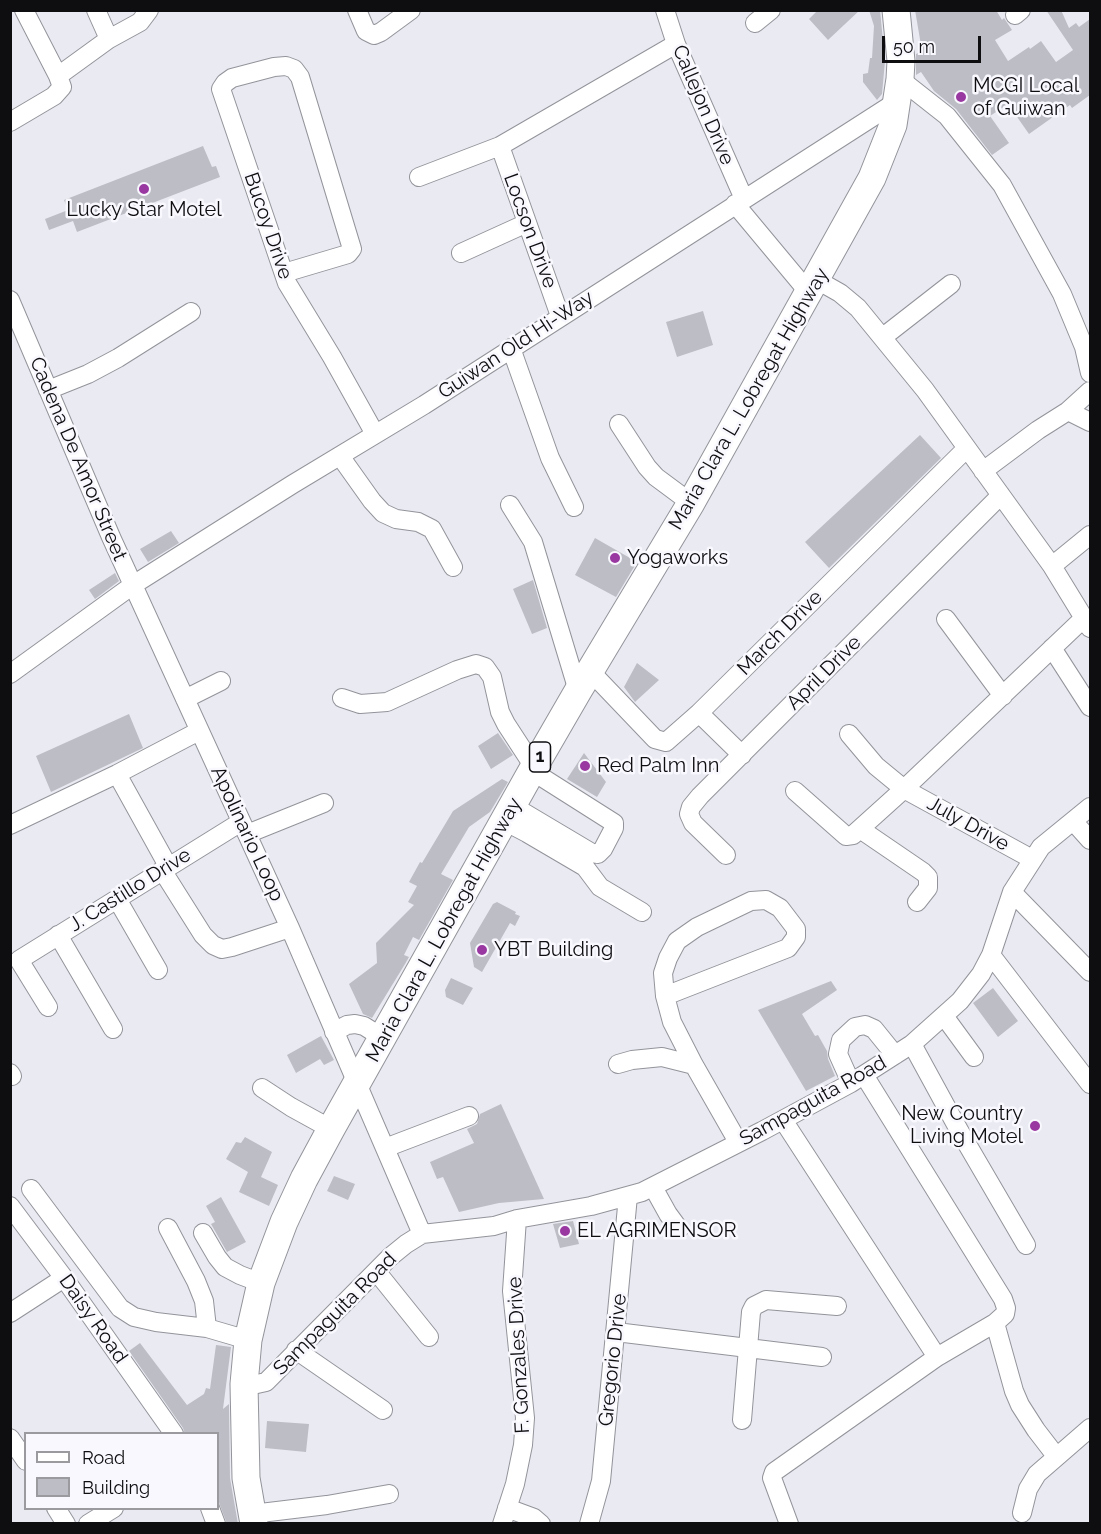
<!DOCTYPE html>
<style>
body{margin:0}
#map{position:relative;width:1101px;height:1534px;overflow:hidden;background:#eaebf2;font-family:Raleway,sans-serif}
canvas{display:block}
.frame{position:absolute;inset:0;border:12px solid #0e0e11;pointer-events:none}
.legend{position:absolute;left:24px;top:1432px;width:195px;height:78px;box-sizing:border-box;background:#f8f8fe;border:2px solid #9a9a9f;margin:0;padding:8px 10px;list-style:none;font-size:18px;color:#0e0e11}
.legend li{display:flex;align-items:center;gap:12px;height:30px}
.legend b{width:30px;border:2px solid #9a9a9f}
.scale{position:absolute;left:882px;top:36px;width:99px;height:27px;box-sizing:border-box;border:3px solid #0e0e11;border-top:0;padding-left:8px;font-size:18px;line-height:21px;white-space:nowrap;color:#0e0e11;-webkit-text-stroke:4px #f8f8fe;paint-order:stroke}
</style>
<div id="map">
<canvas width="1101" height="1534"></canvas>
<div class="frame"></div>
<ul class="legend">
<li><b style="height:8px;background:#fff"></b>Road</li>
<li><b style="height:16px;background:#bdbec5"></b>Building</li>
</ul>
<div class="scale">50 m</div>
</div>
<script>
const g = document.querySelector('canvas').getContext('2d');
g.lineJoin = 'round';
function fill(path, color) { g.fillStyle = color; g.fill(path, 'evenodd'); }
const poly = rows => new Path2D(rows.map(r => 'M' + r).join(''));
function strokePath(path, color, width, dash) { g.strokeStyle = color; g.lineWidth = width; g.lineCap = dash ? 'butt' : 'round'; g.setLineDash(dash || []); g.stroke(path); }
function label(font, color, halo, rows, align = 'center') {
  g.font = font + ' Raleway,sans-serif'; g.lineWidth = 5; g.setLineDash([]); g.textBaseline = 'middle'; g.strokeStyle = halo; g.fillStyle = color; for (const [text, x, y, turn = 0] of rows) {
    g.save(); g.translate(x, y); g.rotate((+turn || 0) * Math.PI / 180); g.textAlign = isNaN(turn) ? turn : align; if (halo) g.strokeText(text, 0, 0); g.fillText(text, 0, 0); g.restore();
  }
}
fill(poly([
 [818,10,860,10,828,40,809,19],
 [869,10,880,10,885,61,882,94,877,100,863,82,863,74,868,73,870,58,872,58,874,26],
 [915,10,996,10,1002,20,1004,18,1012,30,995,40,1008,61,1029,47,1030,49,1041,41,1056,62,1073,50,1046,10,1061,10,1069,28,1076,23,1079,27,1090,19,1090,95,1072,108,1070,105,1029,134,1008,104,990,116,1009,143,992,155,956,109,934,91,921,72,916,75,916,54,922,51],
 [203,146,212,167,216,166,220,177,77,232,73,221,49,230,45,219,68,210,64,200],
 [703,311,713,345,677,357,666,322],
 [920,435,941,458,829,568,805,542],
 [171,531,179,543,148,562,140,549],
 [595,538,637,562,616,597,575,575],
 [115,573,119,581,95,599,89,590],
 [533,580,547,628,532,634,513,589],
 [637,663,659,680,635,702,624,687],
 [129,714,143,748,51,792,36,756],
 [498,733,513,755,491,769,478,746],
 [584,753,606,782,597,797,567,779],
 [502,779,508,782,490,812,469,827,441,874,453,880,419,940,413,937,404,955,409,957,405,964,372,1018,363,1014,349,984,377,963,376,943,414,905,408,902,417,886,409,882,420,862,422,863,453,811],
 [497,902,516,912,515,914,520,916,515,926,510,923,482,972,474,967,470,943,493,904],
 [451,978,473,988,463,1005,446,997,445,990],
 [831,981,837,990,802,1014,815,1036,818,1035,827,1051,828,1059,835,1076,806,1091,758,1010],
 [993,988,1018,1021,998,1037,973,1003],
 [321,1036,334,1060,324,1065,320,1059,296,1073,287,1055],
 [501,1104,544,1199,499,1203,459,1212,443,1177,437,1179,430,1162,474,1143,467,1129,477,1124,480,1114],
 [245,1137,272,1152,261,1177,278,1185,269,1206,239,1192,248,1172,226,1159,236,1142,241,1143],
 [334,1176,355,1184,348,1200,327,1191],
 [221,1197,246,1242,227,1252,211,1224,215,1222,206,1206],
 [573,1221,579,1244,560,1248,553,1224],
 [140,1343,187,1405,204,1394,206,1388,210,1389,216,1345,231,1347,223,1409,229,1404,230,1478,238,1524,227,1524,218,1500,218,1434,185,1434,183,1428,129,1351],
 [267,1421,309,1424,306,1452,265,1448]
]), '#bdbec5');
const minor = poly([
 [96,10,109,39],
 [357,10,366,31,374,35,381,32,411,10],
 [665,10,676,44,744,199],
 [1015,15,1021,10],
 [755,23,771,10],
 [58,76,109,39,140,22,149,10],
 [900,79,947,116,1002,185,1062,294,1084,347,1090,373],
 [10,122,54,96,62,87,58,76,24,10],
 [500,146,560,316],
 [419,177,500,146,676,44],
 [735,204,810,294],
 [461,253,527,223],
 [284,273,348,254,352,249,300,77,294,69,286,66,274,67,232,78,225,83,221,89,287,283,332,357,375,434],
 [817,280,840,293,858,308,925,390,1052,566,1090,628],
 [10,300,111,537,290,928,422,1234],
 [883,337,951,284],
 [511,348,550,458,574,507],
 [48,390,88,374,118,358,191,312],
 [1068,411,1090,422],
 [619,424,647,467,656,477,691,503],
 [340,456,372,501,383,513,396,519,418,522,432,529,453,567],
 [983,471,1038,430,1068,411,1090,391],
 [510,505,533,542,578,691],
 [1052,566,1090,535],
 [946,619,1003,696],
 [1052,648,1090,707],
 [590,671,655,739,666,742,699,713,967,448],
 [10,674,133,585,293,484,424,405,896,102],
 [342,698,360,704,387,702,457,670,476,664,485,667,492,677,500,712,506,724,534,767],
 [185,699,221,681],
 [699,713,742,755],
 [849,734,876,766,904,789,1032,859],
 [117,774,168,866],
 [795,791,846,836,853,835,904,789,1084,618],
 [513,806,592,853,598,854,603,849,614,828,614,823,532,771],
 [504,821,527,833,585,867,600,887,642,912],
 [1073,821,1090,840],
 [10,825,117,774,199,731],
 [860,829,923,872,928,877,928,888,917,902],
 [247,834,324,803],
 [726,855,693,823,689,814,691,807,700,796,1001,495],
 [162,870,203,935,213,945,222,949,232,947,290,928],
 [1012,892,1090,972],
 [117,899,158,970],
 [58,935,113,1029],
 [991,955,1090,1084],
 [665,996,788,948,796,937,796,929,780,908,766,900,751,901,697,927,677,941,668,958,663,973,665,996,672,1022,694,1065,738,1142],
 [48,1007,19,960,241,822],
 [944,1016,974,1057],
 [334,1032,347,1025,355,1024,364,1026,383,1038],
 [912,1044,960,1132,1026,1245],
 [618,1064,632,1060,662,1057,694,1065],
 [10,1073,12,1076],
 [851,1083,838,1054,841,1040,855,1027,865,1025,874,1029,895,1055],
 [262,1088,291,1107,331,1129],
 [783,1120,937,1357],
 [385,1148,469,1116],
 [653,1187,668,1214,679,1229],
 [31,1189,120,1308,134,1317,156,1322,207,1328,248,1340],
 [10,1206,64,1278,174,1434],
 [168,1228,196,1281,204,1301,207,1328],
 [203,1233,217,1257,225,1267,240,1275,261,1283],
 [376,1271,429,1337],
 [10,1313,64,1278],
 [995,1323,1014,1391,1020,1405,1036,1430,1056,1456],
 [616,1332,822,1357],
 [296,1350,383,1410],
 [244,1384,257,1384,266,1382,390,1257,406,1244,422,1234,494,1226,517,1219,591,1206,642,1192,762,1131,851,1083,912,1044,960,1001,981,974,991,955,1012,892,1041,847,1090,807],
 [742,1420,751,1312,754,1306,766,1300,837,1306],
 [10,1438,26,1461],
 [56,1508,66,1524],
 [210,1508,216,1524],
 [507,1508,534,1518,541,1524],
 [1022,1513,1028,1489,1037,1474,1090,1428],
 [252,1514,327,1505,389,1494],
 [88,1524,114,1508],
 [502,1524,515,1484,523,1445,525,1418,512,1291,517,1219],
 [589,1524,601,1481,628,1196],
 [789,1524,772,1478,774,1472,937,1357,995,1323,1005,1314,1006,1308,1003,1299,864,1075]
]);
const highway = poly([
 [254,1524,246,1478,244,1384,248,1340,261,1283,284,1222,304,1179,331,1129,534,767,578,691,691,503,872,178,893,125,900,79,901,61,896,10]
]);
strokePath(minor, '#93949b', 20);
strokePath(highway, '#93949b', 29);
strokePath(minor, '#fff', 18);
strokePath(highway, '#fff', 27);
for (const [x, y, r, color] of [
 [961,97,6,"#9938a0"],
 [144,189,6,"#9938a0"],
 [615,558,6,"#9938a0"],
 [585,766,6,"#9938a0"],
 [482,950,6,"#9938a0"],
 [1035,1126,6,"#9938a0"],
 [565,1231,6,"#9938a0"]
]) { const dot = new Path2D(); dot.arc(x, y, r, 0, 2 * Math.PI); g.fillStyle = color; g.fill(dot); strokePath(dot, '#f8f8fe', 2); }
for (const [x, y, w] of [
 [540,757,21]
]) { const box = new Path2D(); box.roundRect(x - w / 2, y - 15, w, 30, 4.5); g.fillStyle = '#f8f8fe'; g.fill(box); strokePath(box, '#0e0e11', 1.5); }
label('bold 18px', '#0e0e11', null, [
 ["1",540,757]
]);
label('20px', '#0e0e11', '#f8f8fe', [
 ["MCGI Local",973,86],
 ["of Guiwan",973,109],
 ["Lucky Star Motel",144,210,"center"],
 ["Yogaworks",627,558],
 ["Red Palm Inn",597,766],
 ["YBT Building",494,950],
 ["New Country",1023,1114,"right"],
 ["Living Motel",1023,1137,"right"],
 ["EL AGRIMENSOR",577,1231]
], 'left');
label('20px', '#0e0e11', '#f8f8fe', [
 ["Callejon Drive",703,105,67],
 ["Bucoy Drive",268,226,71],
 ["Locson Drive",530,231,70],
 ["Guiwan Old Hi-Way",516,345,-33],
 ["Maria Clara L. Lobregat Highway",749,399,-60],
 ["Cadena De Amor Street",78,459,67],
 ["March Drive",780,633,-45],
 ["April Drive",824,673,-45],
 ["July Drive",968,824,29],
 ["Apolinario Loop",247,834,65],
 ["J. Castillo Drive",130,890,-32],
 ["Maria Clara L. Lobregat Highway",444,930,-61],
 ["Sampaguita Road",813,1101,-29],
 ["Sampaguita Road",335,1314,-45],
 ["Daisy Road",93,1319,55],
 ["F. Gonzales Drive",519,1355,-93],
 ["Gregorio Drive",613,1360,-84]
]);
</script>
